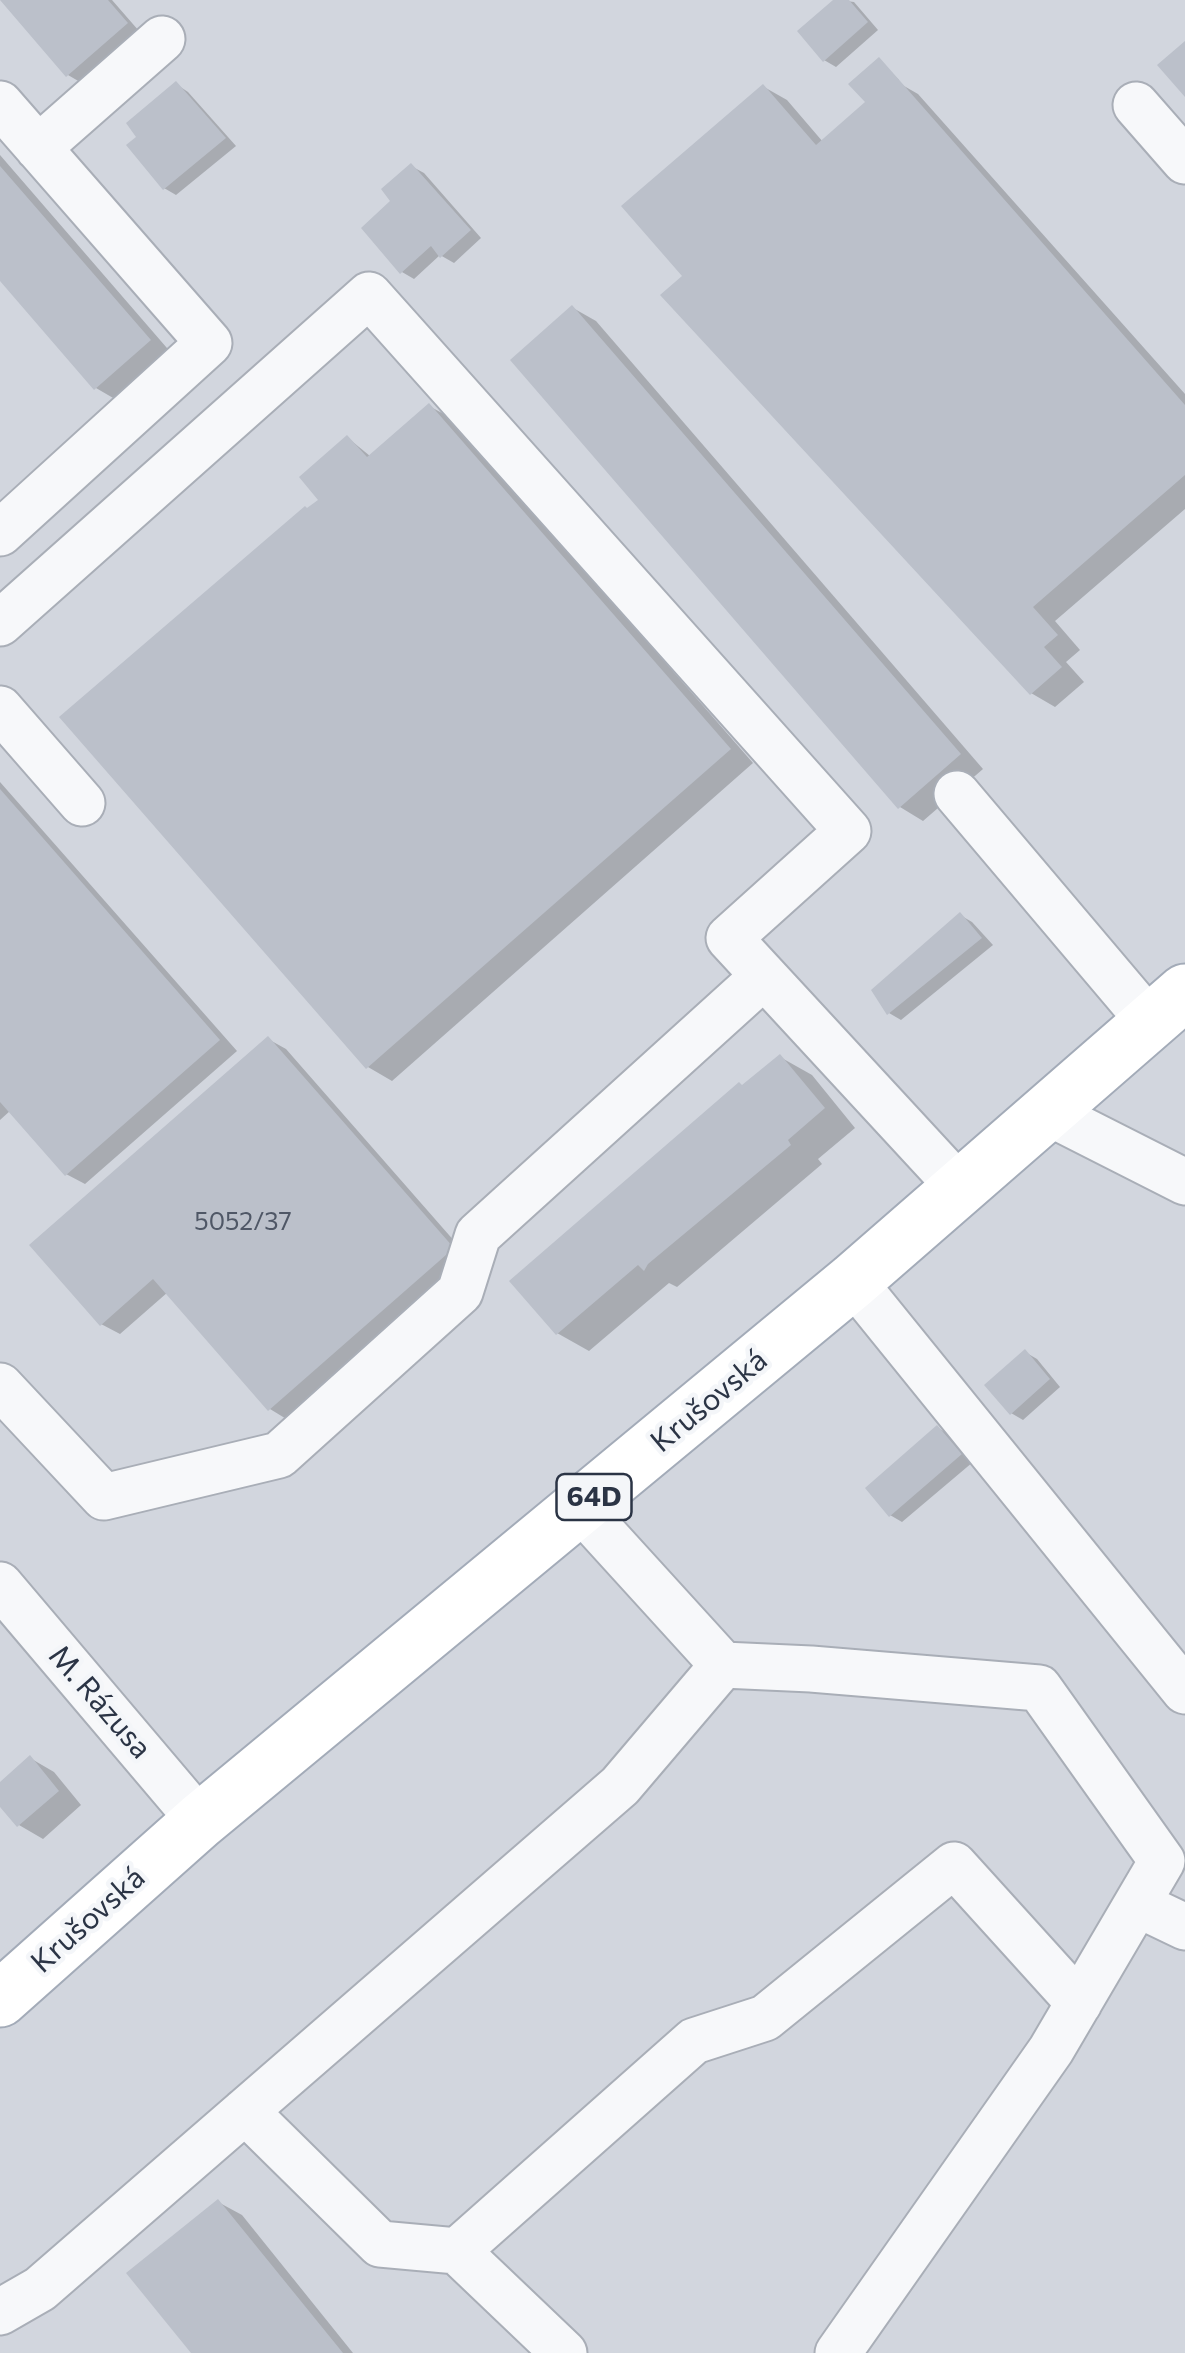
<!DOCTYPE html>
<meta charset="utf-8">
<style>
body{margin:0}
canvas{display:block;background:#e4e7ec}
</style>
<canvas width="1185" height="2353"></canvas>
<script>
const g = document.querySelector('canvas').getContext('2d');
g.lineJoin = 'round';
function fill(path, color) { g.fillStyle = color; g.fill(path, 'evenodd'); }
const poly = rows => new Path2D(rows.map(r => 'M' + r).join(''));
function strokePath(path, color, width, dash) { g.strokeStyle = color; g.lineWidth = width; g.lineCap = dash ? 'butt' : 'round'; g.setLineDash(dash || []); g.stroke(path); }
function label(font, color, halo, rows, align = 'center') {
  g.font = font + ' Commissioner,sans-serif'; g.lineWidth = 9; g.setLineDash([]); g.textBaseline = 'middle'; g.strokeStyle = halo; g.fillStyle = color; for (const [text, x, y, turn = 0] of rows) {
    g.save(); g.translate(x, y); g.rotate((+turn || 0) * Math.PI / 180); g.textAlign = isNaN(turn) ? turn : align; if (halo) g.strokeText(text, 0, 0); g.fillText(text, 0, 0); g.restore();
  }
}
fill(poly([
 [0,0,1185,0,1185,2353,0,2353]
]), '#d2d6de');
fill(poly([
 [4,0,112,0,139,31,80,82,68,75],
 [837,0,854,2,878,30,836,67,824,60],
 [879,60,899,80,897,82,918,94,1185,394,1185,509,1055,621,1080,650,1066,662,1084,682,1055,707,1031,693,686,276,764,87,787,100,823,142,870,102],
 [176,84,188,92,236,146,176,195,164,188,139,137],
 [0,155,173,355,120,402,96,388,0,278],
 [411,166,424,173,481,238,454,263,440,255,414,279,402,272],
 [573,308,596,321,983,769,923,821,900,807],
 [429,406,453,419,753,763,392,1081,368,1067,63,717,320,499,348,438,370,456],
 [0,782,237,1051,85,1184,66,1174,11,1110,0,1120],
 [960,915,972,922,993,945,901,1020,889,1013],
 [268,1039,286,1049,470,1259,288,1420,270,1409,168,1292,120,1334,101,1324],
 [780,1057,812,1075,855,1128,818,1159,822,1164,677,1287,669,1283,589,1351,557,1333,744,1087],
 [1025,1352,1037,1359,1060,1387,1023,1420,1011,1413],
 [938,1428,950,1435,973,1462,902,1522,890,1515],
 [30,1758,54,1772,81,1805,43,1839,19,1825,0,1804,0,1785],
 [218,2202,242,2215,353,2353,194,2353]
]), '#0003');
fill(poly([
 [0,0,108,0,128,23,66,77],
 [833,0,849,0,868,22,823,62,797,31],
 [1185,41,1185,97,1157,65],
 [879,57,1185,405,1185,475,1033,607,1058,635,1044,647,1062,667,1030,695,660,295,682,276,621,206,763,84,816,145,865,102,848,84],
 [176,81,226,138,163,190,126,145,136,137,126,123],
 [411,163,471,230,440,258,431,246,400,274,361,228,390,201,381,189],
 [0,166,151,340,94,390,0,281],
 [572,305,961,754,898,809,510,360],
 [429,403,731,749,366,1069,59,717,305,506,307,508,318,500,299,477,347,435,367,457],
 [0,789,220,1040,65,1176,0,1102],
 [960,912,982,938,887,1015,871,990],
 [268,1036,454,1248,268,1411,153,1279,100,1326,29,1245],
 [780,1054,825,1108,788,1140,791,1145,648,1264,644,1271,638,1265,556,1335,509,1281,739,1082,742,1085],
 [1025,1349,1050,1379,1010,1415,984,1385],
 [937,1425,962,1454,889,1517,865,1488],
 [30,1755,59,1791,17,1827,0,1807,0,1782],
 [218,2199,343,2353,191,2353,126,2273]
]), '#bbc0ca');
const minor = poly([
 [0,104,209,343,0,533],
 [1136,105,1185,161],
 [38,148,162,39],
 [0,623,369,295,848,831,729,938,960,1188],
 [0,709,82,803],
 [957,794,1150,1022],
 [1047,1112,1185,1182],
 [853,1281,1185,1691],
 [0,1386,104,1497,279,1455,460,1292,478,1235,764,976],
 [0,1585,200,1821],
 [723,1665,811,1669,1039,1688,1162,1861,1051,2050,838,2353],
 [1137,1904,1185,1927],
 [245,2111,380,2244,457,2251,564,2353],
 [457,2251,694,2041,765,2018,954,1865,1079,2003],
 [0,2312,40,2289,620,1786,723,1665,581,1509]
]);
const major = poly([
 [0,1999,200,1821,853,1281,1185,992]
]);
strokePath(minor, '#a9aeb7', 49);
strokePath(major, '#a3abb8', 59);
strokePath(minor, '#f7f8fa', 45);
strokePath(major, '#fff', 55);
label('25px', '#4f5766', null, [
 ["5052/37",243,1222]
]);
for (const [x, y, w] of [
 [594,1497,75]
]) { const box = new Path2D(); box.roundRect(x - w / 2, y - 23, w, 46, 8); g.fillStyle = '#f4f6f9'; g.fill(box); strokePath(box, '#2b3445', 2.5); }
label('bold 28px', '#2b3445', null, [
 ["64D",594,1497]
]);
label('30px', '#2b3445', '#f4f6f9', [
 ["Krušovská",709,1401,-40],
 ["M. Rázusa",100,1702,49],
 ["Krušovská",88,1920,-42]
]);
</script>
